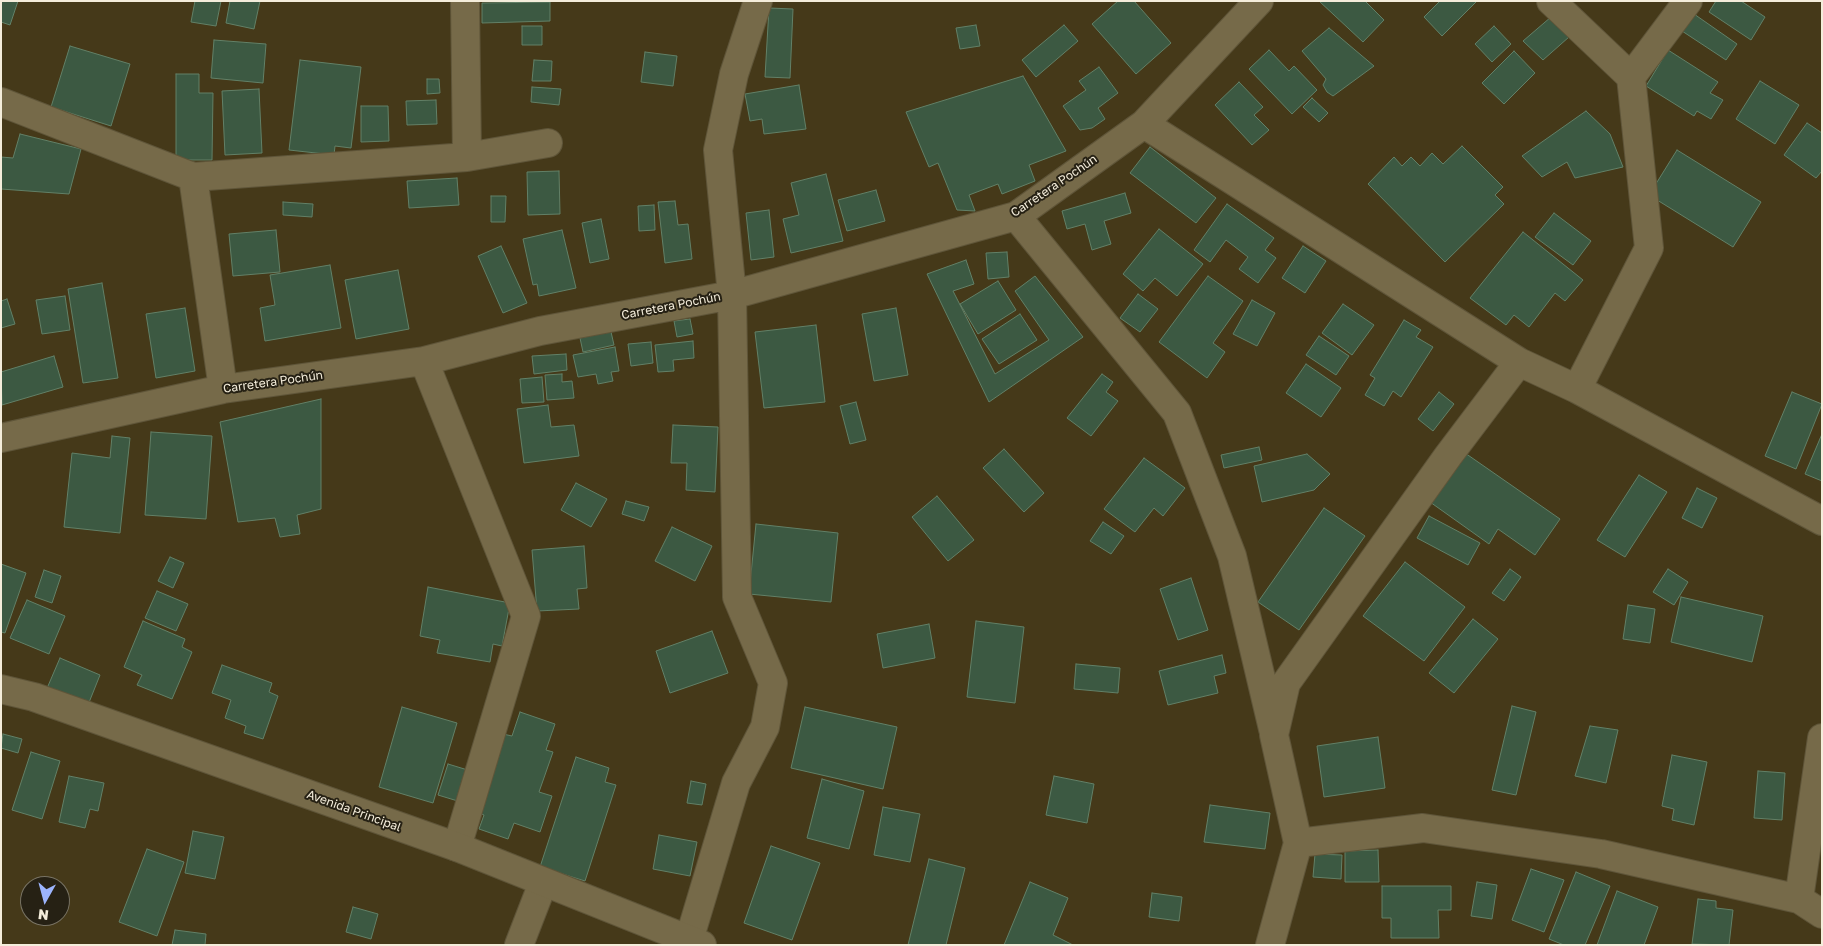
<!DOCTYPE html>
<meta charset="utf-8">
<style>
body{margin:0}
#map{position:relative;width:1823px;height:946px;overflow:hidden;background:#453919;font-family:"Golos Text",sans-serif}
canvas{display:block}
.frame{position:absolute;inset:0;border:2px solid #f4eddb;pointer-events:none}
.north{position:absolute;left:20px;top:876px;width:50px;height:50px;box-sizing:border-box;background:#262114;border:1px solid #787364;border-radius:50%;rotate:187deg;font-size:14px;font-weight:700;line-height:20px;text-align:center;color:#f4eddb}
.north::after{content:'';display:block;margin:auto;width:18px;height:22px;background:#9cb4fd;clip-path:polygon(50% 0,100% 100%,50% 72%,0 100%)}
</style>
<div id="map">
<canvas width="1823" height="946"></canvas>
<div class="frame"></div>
<div class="north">N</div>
</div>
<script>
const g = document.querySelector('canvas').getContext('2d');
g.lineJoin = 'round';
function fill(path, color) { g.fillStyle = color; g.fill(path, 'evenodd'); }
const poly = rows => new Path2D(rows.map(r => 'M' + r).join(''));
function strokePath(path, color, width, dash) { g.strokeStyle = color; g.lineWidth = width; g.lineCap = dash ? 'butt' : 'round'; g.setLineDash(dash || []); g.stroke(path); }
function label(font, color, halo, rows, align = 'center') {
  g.font = font + ' "Golos Text",sans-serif'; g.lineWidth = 4; g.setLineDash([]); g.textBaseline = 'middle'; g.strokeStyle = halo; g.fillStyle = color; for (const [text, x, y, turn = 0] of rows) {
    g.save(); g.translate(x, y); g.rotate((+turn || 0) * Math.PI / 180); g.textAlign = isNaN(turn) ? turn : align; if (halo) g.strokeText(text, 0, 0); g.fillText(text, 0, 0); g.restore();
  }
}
const building = poly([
 [1,1,18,1,10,25,1,22,1,1],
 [195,1,221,1,216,26,191,22,195,1],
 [230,1,260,1,254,29,226,23,230,1],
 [1118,1,1134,1,1171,43,1136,74,1092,24,1118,1],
 [1319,1,1365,1,1384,20,1363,42,1319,1],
 [1440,1,1477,1,1442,36,1424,17,1440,1],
 [1716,1,1741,1,1765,17,1751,40,1709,12,1716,1],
 [550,2,550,21,482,23,482,3,550,2],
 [769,8,793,9,790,78,765,77,769,8],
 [1694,14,1737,44,1726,60,1682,31,1694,14],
 [1551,17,1569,37,1543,60,1523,41,1551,17],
 [976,25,980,46,960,49,956,28,976,25],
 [1064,25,1078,41,1036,77,1022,60,1064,25],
 [522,26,542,26,542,45,522,45,522,26],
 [1494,26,1511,44,1492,62,1475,44,1494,26],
 [1329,28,1374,66,1333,96,1327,92,1323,85,1326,79,1302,51,1329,28],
 [214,40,266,44,263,83,211,78,214,40],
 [70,46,130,64,111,126,51,107,70,46],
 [1269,50,1289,71,1294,66,1317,90,1292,114,1249,69,1269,50],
 [1668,50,1718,82,1710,93,1723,100,1711,119,1697,111,1694,116,1646,86,1668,50],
 [1514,51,1535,73,1504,104,1482,83,1514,51],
 [645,52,677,56,673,86,641,82,645,52],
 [300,60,361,67,351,148,335,146,334,155,289,150,300,60],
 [534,60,552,61,551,81,532,81,534,60],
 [1099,67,1118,93,1098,108,1105,119,1092,128,1080,130,1063,106,1086,90,1079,81,1099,67],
 [176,74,199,74,199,93,213,93,212,160,176,160,176,74],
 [1023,76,1066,151,1029,165,1035,181,1002,194,998,184,969,195,975,211,957,210,938,163,929,167,906,112,1023,76],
 [427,79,439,79,440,93,427,94,427,79],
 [1760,81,1799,105,1775,144,1736,119,1760,81],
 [1239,82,1263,107,1254,115,1269,130,1252,145,1215,105,1239,82],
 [799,85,806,129,764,134,762,119,750,121,745,94,799,85],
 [532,87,561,89,559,105,531,102,532,87],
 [259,89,262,153,225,155,222,91,259,89],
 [1312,98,1328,113,1319,122,1303,107,1312,98],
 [436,100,437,124,407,125,406,101,436,100],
 [361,106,388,106,389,141,361,142,361,106],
 [1586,111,1610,134,1623,167,1575,178,1567,162,1542,177,1522,156,1586,111],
 [1807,123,1822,133,1822,171,1816,178,1784,155,1807,123],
 [20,134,81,149,69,194,1,189,1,157,13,158,20,134],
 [1462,146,1503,187,1495,195,1504,204,1445,262,1368,184,1394,157,1402,166,1411,157,1420,166,1432,153,1443,164,1462,146],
 [1150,147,1216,198,1196,223,1130,173,1150,147],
 [1677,150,1761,202,1733,247,1649,195,1677,150],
 [559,171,560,214,528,215,527,172,559,171],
 [826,174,843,241,791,253,783,219,799,215,791,183,826,174],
 [457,178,459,205,409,208,407,181,457,178],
 [876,190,885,221,847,231,838,200,876,190],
 [1125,193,1131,213,1104,221,1111,244,1092,250,1085,224,1067,229,1062,211,1125,193],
 [491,196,506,196,505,222,491,222,491,196],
 [675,201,678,225,688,224,692,259,665,263,658,202,675,201],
 [283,202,313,204,312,217,283,215,283,202],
 [1227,204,1274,238,1265,250,1276,258,1258,283,1239,269,1248,257,1226,240,1210,262,1194,250,1227,204],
 [654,205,655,230,639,231,638,206,654,205],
 [769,210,774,257,751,260,746,213,769,210],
 [1554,213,1591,241,1573,265,1535,237,1554,213],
 [601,219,609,259,590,263,582,223,601,219],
 [1159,229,1203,264,1177,296,1155,278,1143,291,1123,274,1159,229],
 [276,230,280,272,233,276,229,234,276,230],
 [562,230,576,288,539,296,537,284,533,285,523,239,562,230],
 [1523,232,1583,280,1565,301,1555,293,1529,327,1514,315,1506,325,1470,298,1523,232],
 [501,246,527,303,503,313,478,256,501,246],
 [1303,246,1326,261,1305,293,1282,278,1303,246],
 [1007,252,1009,277,988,279,986,253,1007,252],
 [966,260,974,284,953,291,995,374,1049,340,1015,291,1035,276,1083,337,989,402,927,274,966,260],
 [330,265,341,328,265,341,260,308,275,305,270,275,330,265],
 [398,270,409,329,356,339,345,280,398,270],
 [1208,276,1243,301,1213,343,1225,352,1207,378,1159,342,1208,276],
 [998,281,1016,310,978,334,960,304,998,281],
 [102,283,118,378,83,383,68,289,102,283],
 [1138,294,1158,309,1140,332,1120,318,1138,294],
 [65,296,70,330,42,334,36,300,65,296],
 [7,299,15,324,1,328,1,301,7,299],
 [1252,300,1275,313,1257,346,1233,334,1252,300],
 [1343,304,1374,325,1352,355,1322,333,1343,304],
 [185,308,195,371,156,378,146,314,185,308],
 [896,308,908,375,874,381,862,314,896,308],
 [1020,314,1037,340,999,364,982,339,1020,314],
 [690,319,693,334,677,337,674,321,690,319],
 [1404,320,1421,330,1416,337,1433,347,1401,397,1393,391,1384,406,1365,395,1375,378,1370,375,1404,320],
 [609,323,614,345,583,352,580,338,598,334,596,326,609,323],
 [816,325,825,402,764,408,755,332,816,325],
 [1319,336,1349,356,1336,375,1306,355,1319,336],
 [693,341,694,358,673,360,674,371,658,372,655,345,693,341],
 [651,342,653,363,631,366,628,344,651,342],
 [615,347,619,371,611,372,613,381,598,384,596,374,578,377,573,355,615,347],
 [566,354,567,370,534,374,532,356,566,354],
 [54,356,63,387,2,405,1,372,54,356],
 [1306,364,1341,388,1321,417,1286,393,1306,364],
 [562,374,562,382,572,381,574,398,547,400,545,375,562,374],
 [1102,374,1113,382,1106,392,1118,401,1091,436,1067,418,1102,374],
 [542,377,544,402,522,403,520,379,542,377],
 [1439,392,1454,404,1433,431,1418,419,1439,392],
 [1792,392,1822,404,1796,469,1765,456,1792,392],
 [321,399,321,509,297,515,300,534,280,537,275,518,238,522,220,422,321,399],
 [856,402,866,440,850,444,840,406,856,402],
 [548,405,551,427,574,425,579,456,524,463,517,409,548,405],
 [673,425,718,427,715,492,686,490,687,463,671,463,673,425],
 [151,432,212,436,206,519,145,515,151,432],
 [1822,434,1822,481,1805,474,1822,434],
 [112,436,130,438,120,533,64,527,72,453,110,458,112,436],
 [1259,447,1262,460,1224,468,1221,455,1259,447],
 [1004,449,1044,493,1024,512,983,468,1004,449],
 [1465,453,1560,519,1535,555,1498,529,1489,544,1430,502,1465,453],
 [1307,454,1330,474,1314,490,1262,502,1254,466,1307,454],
 [1144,458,1185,488,1163,516,1154,508,1135,532,1104,509,1144,458],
 [1639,475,1667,492,1625,557,1597,540,1639,475],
 [576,483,607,499,591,527,561,510,576,483],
 [1697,488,1717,498,1702,528,1682,518,1697,488],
 [937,496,974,540,948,561,912,517,937,496],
 [626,501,649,507,644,521,622,514,626,501],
 [1324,508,1365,536,1299,630,1258,602,1324,508],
 [1429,516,1480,543,1468,565,1417,538,1429,516],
 [1103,522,1124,536,1111,554,1090,541,1103,522],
 [756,524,838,533,831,602,749,594,756,524],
 [672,527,712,546,695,581,655,561,672,527],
 [584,546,587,588,577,589,579,609,537,611,532,550,584,546],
 [170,557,184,563,173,588,158,581,170,557],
 [1405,562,1465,607,1424,661,1363,616,1405,562],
 [1,564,26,573,5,633,1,632,1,564],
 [1510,569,1521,577,1504,601,1492,593,1510,569],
 [1668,569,1688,582,1674,605,1653,592,1668,569],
 [44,570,61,576,52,603,35,597,44,570],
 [1191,578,1208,630,1178,640,1160,589,1191,578],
 [428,587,510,603,502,646,493,644,490,662,437,653,440,640,420,636,428,587],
 [157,591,188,604,176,631,145,618,157,591],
 [1681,597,1763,616,1752,662,1671,642,1681,597],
 [27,600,65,616,49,654,10,638,27,600],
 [1628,605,1655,609,1650,643,1623,639,1628,605],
 [1473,619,1498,639,1454,693,1429,673,1473,619],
 [143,621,185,639,182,647,192,652,172,699,137,685,142,675,124,667,143,621],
 [976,621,1024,627,1015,703,967,697,976,621],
 [929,624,935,658,883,668,877,634,929,624],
 [712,631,728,673,670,693,656,651,712,631],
 [1222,655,1226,673,1214,676,1218,693,1168,705,1159,671,1222,655],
 [60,658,100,675,86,710,45,693,60,658],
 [1076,664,1120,668,1118,693,1074,689,1076,664],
 [222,665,272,683,269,692,278,696,263,739,244,733,246,726,225,718,231,700,212,693,222,665],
 [1512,706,1536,712,1516,795,1492,790,1512,706],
 [402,707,457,723,433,803,379,787,402,707],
 [805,707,897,727,883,789,791,768,805,707],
 [520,712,555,724,546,750,553,752,539,792,552,796,540,832,514,823,508,839,479,829,484,815,476,812,503,734,512,736,520,712],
 [1590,726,1618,730,1606,783,1575,776,1590,726],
 [3,734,22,739,18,753,1,748,3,734],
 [1378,737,1385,788,1324,797,1317,746,1378,737],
 [31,752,60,761,42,819,12,810,31,752],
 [1672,755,1707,762,1694,825,1672,820,1674,809,1662,806,1672,755],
 [576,757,609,768,605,782,616,785,585,881,540,867,576,757],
 [448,764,471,771,461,802,438,795,448,764],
 [1758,771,1785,773,1782,820,1754,818,1758,771],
 [69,776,104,783,98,811,90,809,85,828,59,822,69,776],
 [1054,776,1094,784,1087,823,1046,815,1054,776],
 [822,779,864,791,849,849,807,838,822,779],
 [691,781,706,784,702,805,687,803,691,781],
 [1210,805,1270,813,1265,849,1204,842,1210,805],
 [883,807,920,814,910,862,874,855,883,807],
 [193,831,224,837,215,879,185,873,193,831],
 [659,835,697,842,690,876,653,869,659,835],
 [771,846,820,863,792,940,744,923,771,846],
 [147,849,184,862,157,936,119,922,147,849],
 [1378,850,1379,882,1345,882,1345,851,1378,850],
 [1315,854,1342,855,1341,879,1313,877,1315,854],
 [929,859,965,868,946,945,908,945,929,859],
 [1531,869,1564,880,1544,932,1512,920,1531,869],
 [1576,872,1610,886,1585,945,1564,945,1549,939,1576,872],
 [1030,882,1068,898,1053,935,1073,945,1004,945,1030,882],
 [1477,882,1497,885,1492,919,1471,916,1477,882],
 [1382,886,1451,886,1451,910,1438,910,1439,938,1391,938,1391,918,1382,918,1382,886],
 [1617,891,1658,907,1644,945,1597,945,1617,891],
 [1152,893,1182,897,1179,921,1149,917,1152,893],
 [1698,899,1716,901,1716,908,1733,910,1729,945,1692,944,1698,899],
 [353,907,378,914,371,939,346,932,353,907],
 [175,930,206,934,205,945,172,945,175,930]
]);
fill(building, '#3c5942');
strokePath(building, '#628067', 1);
const minor = poly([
 [465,1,467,157],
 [1551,1,1631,77,1649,248,1577,389],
 [1631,77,1688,1],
 [1,102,193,177,467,157,548,143],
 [1144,124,1519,362,1577,389,1822,521],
 [193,177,223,389],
 [1016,216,1177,413,1232,556,1273,729],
 [424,361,526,616,457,847],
 [1,438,223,389,424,361,540,331,732,295,1016,216,1144,124,1259,1],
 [1298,843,1423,828,1601,854,1799,899,1822,914],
 [1799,899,1822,738],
 [689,940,736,783,765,727,773,683,737,597,732,295,718,150,734,74,758,1],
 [519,945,543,883],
 [1270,945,1298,843,1274,735,1286,683,1448,456,1519,362]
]);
const secondary = poly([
 [1,689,34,697,457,847,702,945]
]);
strokePath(minor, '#5f5539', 30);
strokePath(secondary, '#5f5539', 30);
strokePath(minor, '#766a49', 28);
strokePath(secondary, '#766a49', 28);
label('12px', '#f4eddb', '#262114', [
 ["Carretera Pochún",1054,186,-34],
 ["Carretera Pochún",671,306,-11],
 ["Carretera Pochún",273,382,-8],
 ["Avenida Principal",354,811,20]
]);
</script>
